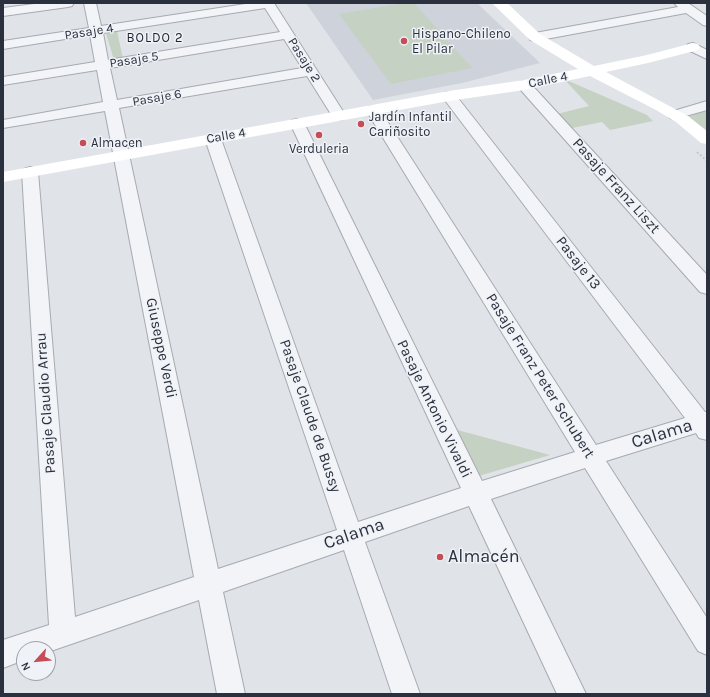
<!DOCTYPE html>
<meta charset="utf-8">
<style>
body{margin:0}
#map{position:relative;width:710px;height:697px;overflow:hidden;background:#e0e3e8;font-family:Karla,sans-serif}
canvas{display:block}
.frame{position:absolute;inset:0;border:4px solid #2a303e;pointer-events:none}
.north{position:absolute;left:16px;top:641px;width:40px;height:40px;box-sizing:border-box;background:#eff2f6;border:1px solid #a0a4ac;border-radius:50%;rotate:243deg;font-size:11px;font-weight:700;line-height:16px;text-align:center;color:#2a303e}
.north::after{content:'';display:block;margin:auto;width:14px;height:18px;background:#c54d57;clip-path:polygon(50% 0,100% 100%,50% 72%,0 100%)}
</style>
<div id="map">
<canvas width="710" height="697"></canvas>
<div class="frame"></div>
<div class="north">N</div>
</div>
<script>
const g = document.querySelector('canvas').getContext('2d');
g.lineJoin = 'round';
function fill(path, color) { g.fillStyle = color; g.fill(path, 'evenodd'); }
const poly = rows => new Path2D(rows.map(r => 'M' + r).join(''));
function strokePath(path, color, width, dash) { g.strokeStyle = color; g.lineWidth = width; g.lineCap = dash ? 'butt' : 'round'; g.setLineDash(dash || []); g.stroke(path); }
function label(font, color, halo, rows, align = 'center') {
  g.font = font + ' Karla,sans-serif'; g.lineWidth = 3; g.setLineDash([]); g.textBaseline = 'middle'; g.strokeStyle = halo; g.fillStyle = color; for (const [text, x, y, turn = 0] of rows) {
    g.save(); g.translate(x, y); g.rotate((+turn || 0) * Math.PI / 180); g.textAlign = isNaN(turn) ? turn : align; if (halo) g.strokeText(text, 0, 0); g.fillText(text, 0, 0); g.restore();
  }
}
fill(poly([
 [306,3,477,3,540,63,462,83,373,100]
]), '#ced2da');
fill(poly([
 [405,3,414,3,472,68,391,84,339,14],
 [117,31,123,59,114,60,106,33],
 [564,79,647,115,653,121,610,130,602,122,572,128,557,114,589,106],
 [703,110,707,113,707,135,686,118],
 [450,428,550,455,472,478]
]), '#c5d1c2');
const street = poly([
 [42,3,74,3,72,6,68,7,3,16,3,8,42,3],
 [84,3,96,3,101,26,252,3,274,3,346,116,344,119,339,120,334,119,307,76,119,108,218,569,337,530,205,139,208,136,213,134,218,136,221,139,358,522,461,488,290,123,292,120,297,119,302,120,304,123,482,481,575,452,366,110,368,107,373,106,378,107,380,110,596,445,685,418,444,99,442,96,444,93,449,92,454,93,705,412,707,412,707,440,699,438,696,433,606,461,707,618,707,655,698,651,585,468,491,499,586,694,557,694,469,506,365,542,420,694,392,694,344,550,223,592,245,694,217,694,199,600,48,652,48,649,24,649,24,660,3,668,3,640,49,625,22,172,24,169,30,167,36,169,38,172,75,617,194,577,105,111,3,128,3,120,103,102,97,70,3,85,3,77,95,62,90,35,3,49,3,41,89,28,84,3],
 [265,8,280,32,108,60,103,33,265,8],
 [284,39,302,68,117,100,110,68,284,39],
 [674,3,688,3,707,16,707,26,703,25,686,13,535,41,530,40,529,37,530,34,535,33,678,7,674,3],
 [693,43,707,50,707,59,688,50,686,47,688,44,693,43],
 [524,81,529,82,707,275,707,294,700,292,519,88,517,85,519,82,524,81],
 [707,101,707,110,675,119,670,118,668,115,670,112,707,101]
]);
strokePath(street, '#a6aab2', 2);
strokePath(poly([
 [697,152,707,161]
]), '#bfc1c7', 1.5, [2, 2]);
fill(street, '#f3f4f7');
fill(poly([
 [492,3,507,3,540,34,594,66,647,55,693,43,698,44,700,47,698,50,648,63,606,72,688,116,707,131,707,144,701,143,676,122,656,110,590,76,524,90,449,101,3,182,3,172,449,91,524,80,578,69,530,40,492,3]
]), '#fff');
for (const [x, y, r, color] of [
 [404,41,4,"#c54d57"],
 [361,124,4,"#c54d57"],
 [319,135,4,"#c54d57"],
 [83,143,4,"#c54d57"],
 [440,557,4,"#c54d57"]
]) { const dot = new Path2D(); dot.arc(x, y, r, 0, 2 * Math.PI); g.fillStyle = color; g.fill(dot); strokePath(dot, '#eff2f6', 1.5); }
label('13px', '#2a303e', '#eff2f6', [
 ["Pasaje 4",89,32,-9],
 ["Pasaje 5",134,60,-9],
 ["Pasaje 2",304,60,58],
 ["Calle 4",548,80,-11],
 ["Pasaje 6",157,98,-10],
 ["Calle 4",226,136,-10]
]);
label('13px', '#2a303e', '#eff2f6', [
 ["Hispano-Chileno",412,34],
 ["El Pilar",412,49],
 ["Jardín Infantil",369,117],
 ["Cariñosito",369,132],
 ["Almacen",91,143],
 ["Verduleria",319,149,"center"]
], 'left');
g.letterSpacing = '1px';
label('13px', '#1c212f', '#eff2f6', [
 ["BOLDO 2",155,38]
]);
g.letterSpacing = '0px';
label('15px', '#2a303e', '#eff2f6', [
 ["Pasaje Franz Liszt",616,186,48],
 ["Pasaje 13",578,263,52],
 ["Giuseppe Verdi",161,348,78],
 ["Pasaje Franz Peter Schubert",540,376,58],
 ["Pasaje Claudio Arrau",46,403,-94],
 ["Pasaje Antonio Vivaldi",434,409,64],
 ["Pasaje Claude de Bussy",310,416,71]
]);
label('18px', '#2a303e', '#eff2f6', [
 ["Calama",662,434,-17],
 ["Calama",354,534,-19]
]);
label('18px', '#2a303e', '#eff2f6', [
 ["Almacén",448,557]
], 'left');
</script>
